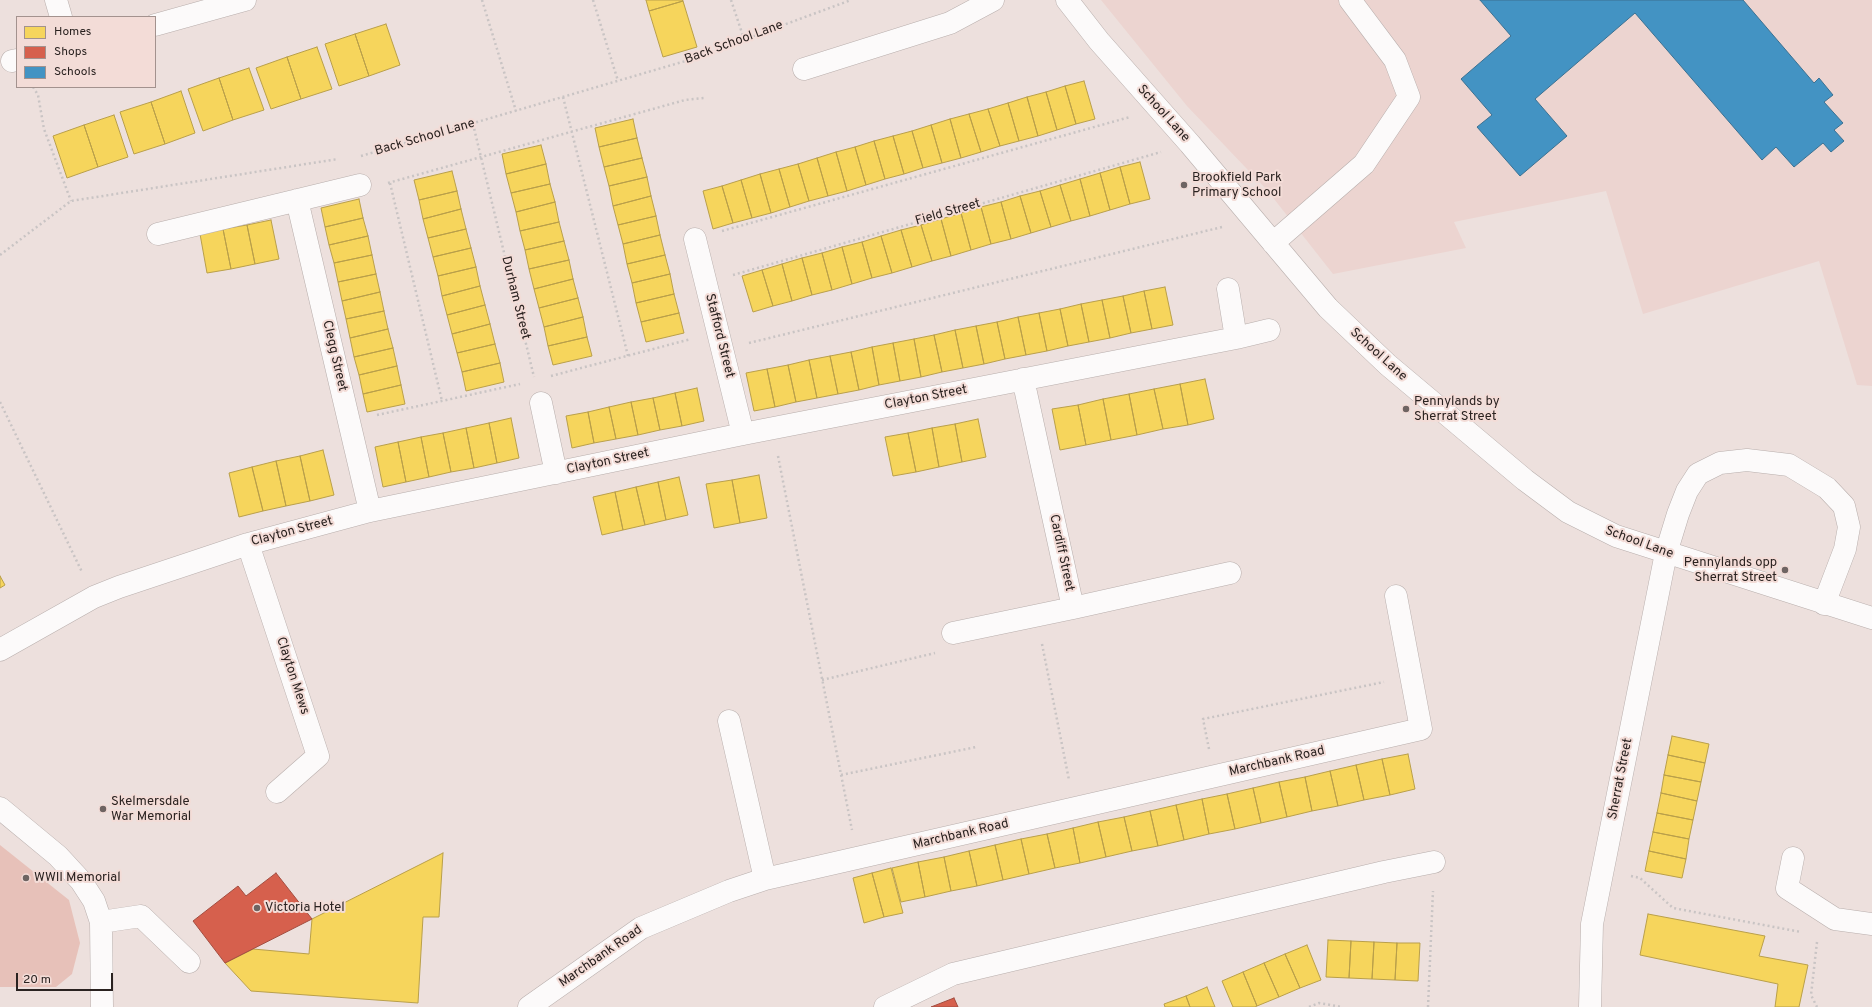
<!DOCTYPE html>
<style>
body{margin:0}
#map{position:relative;width:1872px;height:1007px;overflow:hidden;background:#ede0dd;font-family:Overpass,sans-serif}
canvas{display:block}
.legend{position:absolute;left:16px;top:16px;width:140px;height:72px;box-sizing:border-box;background:#f3dcd7;border:1px solid #a3928e;margin:0;padding:5px 7px;list-style:none;font-size:12px;color:#2a2220}
.legend li{display:flex;align-items:center;gap:8px;height:20px}
.legend b{width:20px;border:1px solid #a3928e}
.scale{position:absolute;left:16px;top:973px;width:97px;height:18px;box-sizing:border-box;border:2px solid #2a2220;border-top:0;padding-left:5px;font-size:12px;line-height:14px;white-space:nowrap;color:#2a2220;-webkit-text-stroke:3px #f3dcd7;paint-order:stroke}
</style>
<div id="map">
<canvas width="1872" height="1007"></canvas>
<ul class="legend">
<li><b style="height:11px;background:#f6d55c"></b>Homes</li>
<li><b style="height:11px;background:#d6604d"></b>Shops</li>
<li><b style="height:11px;background:#4393c3"></b>Schools</li>
</ul>
<div class="scale">20 m</div>
</div>
<script>
const g = document.querySelector('canvas').getContext('2d');
g.lineJoin = 'round';
function fill(path, color) { g.fillStyle = color; g.fill(path, 'evenodd'); }
const poly = rows => new Path2D(rows.map(r => 'M' + r).join(''));
function strokePath(path, color, width, dash) { g.strokeStyle = color; g.lineWidth = width; g.lineCap = dash ? 'butt' : 'round'; g.setLineDash(dash || []); g.stroke(path); }
function label(font, color, halo, rows, align = 'center') {
  g.font = font + ' Overpass,sans-serif'; g.lineWidth = 4; g.setLineDash([]); g.textBaseline = 'middle'; g.strokeStyle = halo; g.fillStyle = color; for (const [text, x, y, turn = 0] of rows) {
    g.save(); g.translate(x, y); g.rotate((+turn || 0) * Math.PI / 180); g.textAlign = isNaN(turn) ? turn : align; if (halo) g.strokeText(text, 0, 0); g.fillText(text, 0, 0); g.restore();
  }
}
fill(poly([
 [1101,0,1872,0,1872,386,1857,385,1819,261,1643,314,1606,191,1454,222,1466,248,1333,274,1267,190,1187,106]
]), '#ecd4d0');
fill(poly([
 [0,845,69,900,80,943,72,974,56,987,0,987]
]), '#e7c1b9');
const homes = poly([
 [646,0,682,0,683,1,649,11,646,0],
 [683,1,697,47,663,57,649,11,683,1],
 [386,24,400,65,369,76,355,34,386,24],
 [355,34,369,76,339,86,325,44,355,34],
 [317,47,332,89,301,99,287,57,317,47],
 [287,57,301,99,271,109,256,68,287,57],
 [249,68,264,110,233,120,219,78,249,68],
 [219,78,233,120,203,131,188,89,219,78],
 [1084,81,1095,119,1076,124,1065,86,1084,81],
 [1065,86,1076,124,1057,130,1046,92,1065,86],
 [181,91,195,133,165,144,151,102,181,91],
 [1046,92,1057,130,1038,136,1027,97,1046,92],
 [1027,97,1038,136,1019,141,1008,103,1027,97],
 [151,102,165,144,134,154,120,112,151,102],
 [1008,103,1019,141,1000,146,988,109,1008,103],
 [988,109,1000,146,981,152,969,114,988,109],
 [969,114,981,152,961,158,950,119,969,114],
 [114,115,128,157,98,167,84,125,114,115],
 [633,119,637,138,599,147,595,128,633,119],
 [950,119,961,158,942,163,931,125,950,119],
 [84,125,98,167,67,178,53,136,84,125],
 [931,125,942,163,923,168,912,131,931,125],
 [912,131,923,168,904,174,893,136,912,131],
 [893,136,904,174,885,179,874,141,893,136],
 [637,138,642,158,604,167,599,147,637,138],
 [874,141,885,179,866,185,855,147,874,141],
 [541,145,546,164,506,174,502,154,541,145],
 [855,147,866,185,847,191,836,152,855,147],
 [836,152,847,191,828,196,817,158,836,152],
 [642,158,647,177,609,186,604,167,642,158],
 [817,158,828,196,809,201,798,164,817,158],
 [1140,162,1150,199,1130,204,1120,167,1140,162],
 [546,164,550,184,511,193,506,174,546,164],
 [798,164,809,201,790,207,779,169,798,164],
 [1120,167,1130,204,1110,210,1100,173,1120,167],
 [779,169,790,207,771,213,760,174,779,169],
 [452,171,457,191,419,200,414,180,452,171],
 [1100,173,1110,210,1090,216,1080,179,1100,173],
 [760,174,771,213,752,218,741,180,760,174],
 [647,177,651,196,613,206,609,186,647,177],
 [1080,179,1090,216,1071,221,1060,185,1080,179],
 [741,180,752,218,733,223,722,186,741,180],
 [550,184,555,202,516,212,511,193,550,184],
 [1060,185,1071,221,1051,227,1040,191,1060,185],
 [722,186,733,223,713,229,703,191,722,186],
 [457,191,461,209,423,219,419,200,457,191],
 [1040,191,1051,227,1031,233,1020,196,1040,191],
 [651,196,656,216,618,225,613,206,651,196],
 [1020,196,1031,233,1011,239,1001,202,1020,196],
 [359,199,363,218,325,227,321,208,359,199],
 [555,202,559,222,520,231,516,212,555,202],
 [1001,202,1011,239,991,244,981,207,1001,202],
 [981,207,991,244,971,250,961,213,981,207],
 [461,209,466,229,428,238,423,219,461,209],
 [961,213,971,250,951,256,941,219,961,213],
 [656,216,660,235,623,244,618,225,656,216],
 [363,218,368,236,329,245,325,227,363,218],
 [941,219,951,256,932,261,921,225,941,219],
 [271,220,279,259,255,264,247,225,271,220],
 [559,222,564,241,525,250,520,231,559,222],
 [247,225,255,264,231,269,223,229,247,225],
 [921,225,932,261,912,267,901,230,921,225],
 [223,229,231,269,207,273,200,234,223,229],
 [466,229,471,248,433,257,428,238,466,229],
 [901,230,912,267,892,273,881,236,901,230],
 [660,235,665,255,627,264,623,244,660,235],
 [368,236,372,255,334,263,329,245,368,236],
 [881,236,892,273,872,278,862,242,881,236],
 [564,241,569,260,529,269,525,250,564,241],
 [862,242,872,278,852,284,842,247,862,242],
 [842,247,852,284,832,290,822,253,842,247],
 [471,248,476,267,438,276,433,257,471,248],
 [822,253,832,290,812,295,802,258,822,253],
 [372,255,376,274,338,282,334,263,372,255],
 [665,255,670,274,632,283,627,264,665,255],
 [802,258,812,295,792,301,782,264,802,258],
 [569,260,573,279,534,289,529,269,569,260],
 [782,264,792,301,773,306,762,270,782,264],
 [476,267,480,286,442,296,438,276,476,267],
 [762,270,773,306,753,312,742,276,762,270],
 [376,274,380,292,342,301,338,282,376,274],
 [670,274,674,294,636,303,632,283,670,274],
 [573,279,578,298,539,308,534,289,573,279],
 [480,286,485,305,447,315,442,296,480,286],
 [1165,287,1173,325,1152,329,1144,291,1165,287],
 [1144,291,1152,329,1131,333,1123,296,1144,291],
 [380,292,384,311,346,319,342,301,380,292],
 [674,294,679,313,641,322,636,303,674,294],
 [1123,296,1131,333,1110,338,1102,300,1123,296],
 [578,298,583,317,544,327,539,308,578,298],
 [1102,300,1110,338,1089,342,1081,304,1102,300],
 [1081,304,1089,342,1068,346,1060,309,1081,304],
 [485,305,490,324,452,334,447,315,485,305],
 [1060,309,1068,346,1047,351,1039,313,1060,309],
 [384,311,388,329,350,338,346,319,384,311],
 [679,313,684,333,646,342,641,322,679,313],
 [1039,313,1047,351,1026,355,1018,317,1039,313],
 [583,317,587,337,548,346,544,327,583,317],
 [1018,317,1026,355,1005,359,997,322,1018,317],
 [997,322,1005,359,984,364,976,326,997,322],
 [490,324,495,344,457,353,452,334,490,324],
 [976,326,984,364,963,368,955,330,976,326],
 [388,329,393,348,354,357,350,338,388,329],
 [955,330,963,368,942,372,934,335,955,330],
 [934,335,942,372,921,377,914,339,934,335],
 [587,337,592,356,553,365,548,346,587,337],
 [914,339,921,377,900,381,893,343,914,339],
 [893,343,900,381,879,385,872,347,893,343],
 [495,344,500,363,462,372,457,353,495,344],
 [872,347,879,385,859,390,851,352,872,347],
 [393,348,397,366,359,375,354,357,393,348],
 [851,352,859,390,838,394,830,356,851,352],
 [830,356,838,394,817,398,809,360,830,356],
 [809,360,817,398,796,402,788,365,809,360],
 [500,363,504,382,466,391,462,372,500,363],
 [788,365,796,402,775,407,767,369,788,365],
 [397,366,401,385,363,394,359,375,397,366],
 [767,369,775,407,754,411,746,373,767,369],
 [1205,379,1214,419,1188,425,1180,384,1205,379],
 [1180,384,1188,425,1163,429,1154,389,1180,384],
 [401,385,405,404,367,412,363,394,401,385],
 [697,388,704,421,682,426,675,393,697,388],
 [1154,389,1163,429,1137,435,1129,394,1154,389],
 [675,393,682,426,660,430,653,398,675,393],
 [1129,394,1137,435,1111,440,1103,399,1129,394],
 [653,398,660,430,638,435,631,402,653,398],
 [1103,399,1111,440,1086,445,1078,405,1103,399],
 [631,402,638,435,616,439,609,407,631,402],
 [1078,405,1086,445,1060,450,1052,409,1078,405],
 [609,407,616,439,594,443,588,412,609,407],
 [588,412,594,443,572,448,566,416,588,412],
 [511,418,519,458,497,463,489,423,511,418],
 [978,419,986,457,962,462,955,424,978,419],
 [489,423,497,463,474,468,466,428,489,423],
 [955,424,962,462,939,467,932,428,955,424],
 [466,428,474,468,451,472,443,433,466,428],
 [932,428,939,467,916,472,908,433,932,428],
 [443,433,451,472,429,477,421,437,443,433],
 [908,433,916,472,893,476,885,437,908,433],
 [421,437,429,477,406,482,398,442,421,437],
 [398,442,406,482,383,487,375,447,398,442],
 [323,450,334,495,310,501,300,456,323,450],
 [300,456,310,501,286,506,276,461,300,456],
 [276,461,286,506,263,511,252,467,276,461],
 [252,467,263,511,239,517,229,473,252,467],
 [759,475,767,518,740,523,732,480,759,475],
 [679,477,688,515,666,520,658,482,679,477],
 [732,480,740,523,714,528,706,484,732,480],
 [658,482,666,520,645,525,636,487,658,482],
 [636,487,645,525,623,530,615,492,636,487],
 [615,492,623,530,602,535,593,497,615,492],
 [0,576,5,585,0,588,0,576],
 [1672,736,1709,744,1705,763,1668,755,1672,736],
 [1408,754,1415,789,1390,795,1382,759,1408,754],
 [1668,755,1705,763,1701,782,1664,775,1668,755],
 [1382,759,1390,795,1364,800,1356,765,1382,759],
 [1356,765,1364,800,1338,806,1330,771,1356,765],
 [1330,771,1338,806,1312,811,1305,777,1330,771],
 [1664,775,1701,782,1697,801,1661,793,1664,775],
 [1305,777,1312,811,1287,817,1279,782,1305,777],
 [1279,782,1287,817,1261,823,1253,788,1279,782],
 [1253,788,1261,823,1235,829,1227,794,1253,788],
 [1661,793,1697,801,1693,820,1657,813,1661,793],
 [1227,794,1235,829,1209,834,1202,799,1227,794],
 [1202,799,1209,834,1184,840,1176,805,1202,799],
 [1176,805,1184,840,1158,846,1150,811,1176,805],
 [1150,811,1158,846,1132,851,1124,817,1150,811],
 [1657,813,1693,820,1689,839,1653,832,1657,813],
 [1124,817,1132,851,1106,857,1098,822,1124,817],
 [1098,822,1106,857,1080,863,1073,828,1098,822],
 [1073,828,1080,863,1055,868,1047,834,1073,828],
 [1653,832,1689,839,1686,859,1649,851,1653,832],
 [1047,834,1055,868,1029,874,1021,839,1047,834],
 [1021,839,1029,874,1003,880,995,845,1021,839],
 [995,845,1003,880,977,886,969,851,995,845],
 [969,851,977,886,951,891,944,857,969,851],
 [1649,851,1686,859,1682,878,1645,871,1649,851],
 [443,853,439,917,423,917,418,1003,251,991,225,963,253,949,309,954,312,919,443,853],
 [944,857,951,891,925,897,918,862,944,857],
 [918,862,925,897,901,902,892,868,918,862],
 [891,868,903,913,884,917,872,873,891,868],
 [872,873,884,917,864,923,853,878,872,873],
 [1648,914,1765,936,1759,956,1808,965,1799,1007,1775,1007,1778,984,1640,955,1648,914],
 [1328,940,1351,941,1349,978,1326,977,1328,940],
 [1351,941,1374,942,1372,979,1349,978,1351,941],
 [1374,942,1397,943,1395,980,1372,979,1374,942],
 [1397,943,1420,943,1418,981,1395,980,1397,943],
 [1307,945,1321,980,1300,988,1285,954,1307,945],
 [1285,954,1300,988,1279,997,1264,963,1285,954],
 [1264,963,1279,997,1257,1006,1243,972,1264,963],
 [1243,972,1257,1006,1255,1007,1233,1007,1222,981,1243,972],
 [1207,987,1215,1007,1190,1007,1186,996,1207,987],
 [1186,996,1190,1007,1165,1007,1164,1004,1186,996]
]);
fill(homes, '#f6d55c');
strokePath(homes, '#b99f4a', 1);
const shops = poly([
 [276,873,312,919,225,963,193,921,238,886,246,896,276,873],
 [954,998,958,1007,931,1007,954,998]
]);
fill(shops, '#d6604d');
strokePath(shops, '#a24d40', 1);
const schools = poly([
 [1480,0,1743,0,1814,83,1819,78,1833,95,1824,102,1843,123,1834,130,1844,141,1831,152,1823,143,1794,167,1776,147,1762,160,1635,13,1535,99,1567,136,1520,176,1477,127,1492,115,1461,79,1511,36,1480,0]
]);
fill(schools, '#4393c3');
strokePath(schools, '#3c7192', 1);
const minor = poly([
 [56,0,61,17],
 [1067,0,1099,41,1190,144,1328,308,1388,365,1525,480,1568,512,1616,536,1872,618],
 [155,25,245,0],
 [12,61,17,60],
 [804,69,950,23,993,0],
 [297,200,370,511],
 [158,234,360,185],
 [695,239,743,434],
 [1273,243,1364,164,1409,97,1395,60,1350,0],
 [1228,289,1236,338],
 [541,403,556,473],
 [248,544,318,756,277,792],
 [1073,608,1230,573],
 [953,633,1073,608,1023,379],
 [0,650,94,597,119,587,248,544,370,511,743,434,1236,338,1269,330],
 [729,721,765,879],
 [0,808,58,856,81,881,94,901,101,922,102,1007],
 [1793,858,1787,888,1835,919,1872,924],
 [101,922,141,916,189,962],
 [529,1007,641,928,729,891,765,879,1421,729,1396,596],
 [885,1007,953,974,1384,872,1434,862],
 [1590,1007,1592,924,1666,553,1678,514,1687,491,1698,474,1720,463,1747,460,1789,465,1827,488,1844,506,1849,527,1845,549,1824,604]
]);
strokePath(minor, '#b8aeac', 23);
strokePath(poly([
 [482,0,516,111],
 [593,0,618,81],
 [731,0,744,39],
 [33,87,38,95,44,129,71,201],
 [563,97,628,356],
 [473,124,534,377],
 [361,156,689,60,851,0],
 [388,183,685,100,704,98],
 [390,183,442,401],
 [722,231,1130,117],
 [0,255,71,201,338,159],
 [733,275,1161,152],
 [749,343,1222,227],
 [551,376,691,339],
 [0,402,82,572],
 [377,415,520,384],
 [778,456,852,830],
 [1042,644,1069,780],
 [822,680,935,653],
 [1209,749,1203,719,1384,682],
 [841,775,976,747],
 [1631,876,1640,878,1673,908,1801,932],
 [1817,942,1811,995,1817,1007],
 [1309,1007,1319,1003,1342,1007],
 [1428,1007,1433,891]
]), '#c9c4c4', 2.5, [2, 3]);
strokePath(minor, '#fcfafa', 22);
for (const [x, y, r, color] of [
 [1184,185,4,"#6e6462"],
 [1406,409,4,"#6e6462"],
 [1785,570,4,"#6e6462"],
 [103,809,4,"#6e6462"],
 [26,878,4,"#6e6462"],
 [257,908,4,"#6e6462"]
]) { const dot = new Path2D(); dot.arc(x, y, r, 0, 2 * Math.PI); g.fillStyle = color; g.fill(dot); strokePath(dot, '#f3dcd7', 1.5); }
label('13px', '#2a2220', '#f3dcd7', [
 ["Back School Lane",734,43,-20],
 ["School Lane",1163,114,48],
 ["Back School Lane",425,138,-16],
 ["Field Street",948,213,-16],
 ["Durham Street",515,298,76],
 ["Stafford Street",719,336,76],
 ["School Lane",1378,355,42],
 ["Clegg Street",334,356,77],
 ["Clayton Street",926,398,-11],
 ["Clayton Street",608,462,-12],
 ["Clayton Street",292,532,-15],
 ["School Lane",1639,543,20],
 ["Cardiff Street",1061,553,78],
 ["Clayton Mews",292,676,72],
 ["Marchbank Road",1277,762,-13],
 ["Sherrat Street",1621,779,-79],
 ["Marchbank Road",961,835,-13],
 ["Marchbank Road",601,957,-35]
]);
label('13px', '#2a2220', '#f3dcd7', [
 ["Brookfield Park",1192,178],
 ["Primary School",1192,193],
 ["Pennylands by",1414,402],
 ["Sherrat Street",1414,417],
 ["Pennylands opp",1777,563,"right"],
 ["Sherrat Street",1777,578,"right"],
 ["Skelmersdale",111,802],
 ["War Memorial",111,817],
 ["WWII Memorial",34,878],
 ["Victoria Hotel",265,908]
], 'left');
</script>
